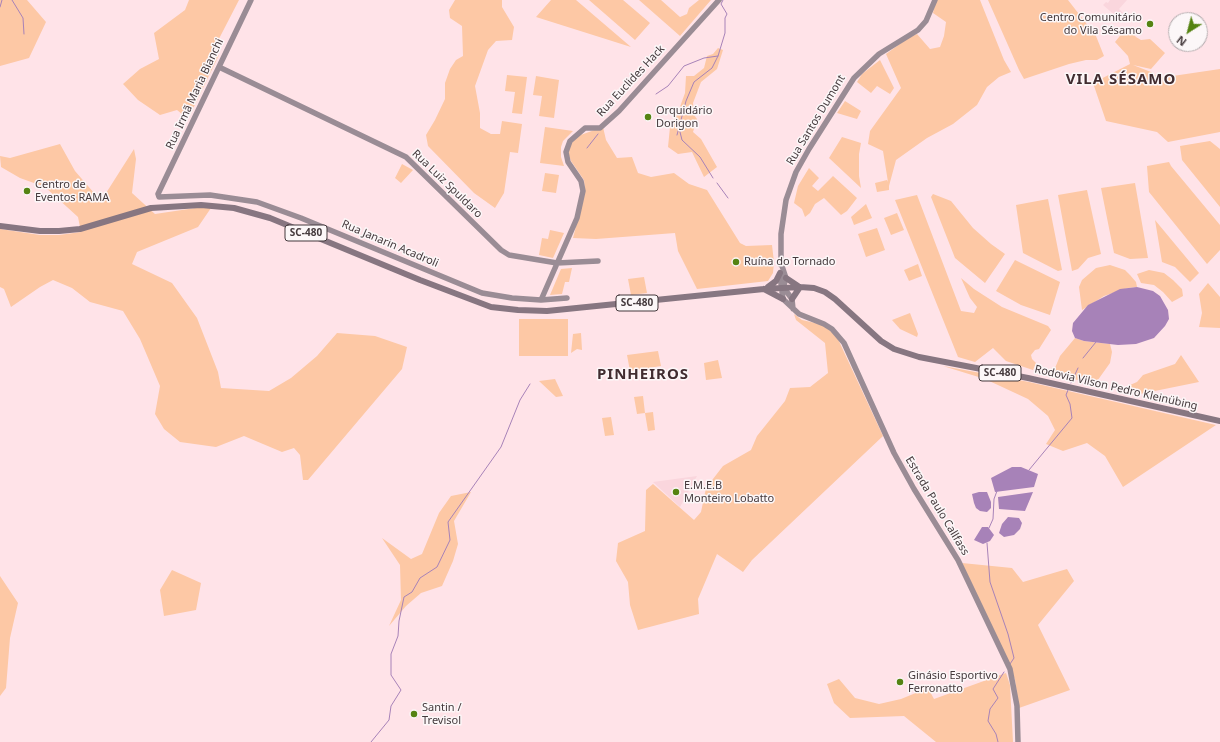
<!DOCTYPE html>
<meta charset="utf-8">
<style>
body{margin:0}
#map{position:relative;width:1220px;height:742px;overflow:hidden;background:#ffe3e8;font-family:"Noto Sans",sans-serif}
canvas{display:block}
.north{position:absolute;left:1168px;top:12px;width:40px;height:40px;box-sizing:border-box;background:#fcf7f8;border:1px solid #b2abad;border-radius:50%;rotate:216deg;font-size:11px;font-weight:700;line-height:16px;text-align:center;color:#44393c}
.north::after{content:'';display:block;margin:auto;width:14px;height:18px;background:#558312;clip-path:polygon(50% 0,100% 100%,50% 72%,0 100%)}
</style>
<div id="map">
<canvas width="1220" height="742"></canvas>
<div class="north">N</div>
</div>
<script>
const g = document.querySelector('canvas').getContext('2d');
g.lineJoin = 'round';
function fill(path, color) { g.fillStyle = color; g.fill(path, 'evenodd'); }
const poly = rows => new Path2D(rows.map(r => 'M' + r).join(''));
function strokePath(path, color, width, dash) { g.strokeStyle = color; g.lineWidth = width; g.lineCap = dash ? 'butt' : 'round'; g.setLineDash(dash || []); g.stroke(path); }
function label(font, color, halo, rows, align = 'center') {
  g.font = font + ' "Noto Sans",sans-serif'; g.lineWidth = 3; g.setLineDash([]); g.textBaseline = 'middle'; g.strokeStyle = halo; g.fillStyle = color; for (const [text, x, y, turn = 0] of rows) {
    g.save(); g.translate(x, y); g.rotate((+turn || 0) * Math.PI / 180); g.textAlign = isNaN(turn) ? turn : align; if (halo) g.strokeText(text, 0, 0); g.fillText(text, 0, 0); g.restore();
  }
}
fill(poly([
 [1110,0,1127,0,1119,9,1123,13,1120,16,1119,15,1117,17,1103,5,1106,2,1108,3],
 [697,476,680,507,653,482]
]), '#fad6dd');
fill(poly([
 [0,0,27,0,46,22,29,58,0,66],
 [189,0,239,0,207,62,219,55,188,119,177,110,160,115,138,100,123,84,140,69,159,59,154,33,185,10],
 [455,0,502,0,502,7,514,27,512,40,496,41,488,50,475,86,480,113,480,128,491,134,500,134,502,121,522,124,518,153,510,152,504,193,495,208,474,193,428,146,426,135,435,120,445,99,445,83,450,69,456,60,463,56,462,26,450,18,449,10],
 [551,0,576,0,631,47,536,17],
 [589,0,623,0,650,23,635,40],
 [639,0,661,0,680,17,687,14,689,8,699,0,711,0,680,36],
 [936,0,980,0,1004,60,1011,72,999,77,987,87,977,105,953,124,927,138,896,160,889,186,889,190,877,192,875,183,887,180,888,182,883,151,868,144,870,131,901,88,886,54,908,38,917,34,930,49,940,47,944,36,946,22,933,13],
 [988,0,1068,0,1096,36,1104,56,1097,60,1086,60,1069,64,1024,79,1019,70],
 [1127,27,1136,37,1141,40,1150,39,1165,53,1151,69,1133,65,1151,72,1159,78,1220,69,1220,132,1168,142,1157,132,1106,121,1093,83,1130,64,1128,56,1115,42],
 [718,48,723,50,717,69,701,82,693,103,694,115,697,119,693,132,701,139,717,167,704,177,692,152,678,154,668,147,670,127,677,115,685,93,686,76,694,76,704,68,707,56,713,54],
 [880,60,894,88,890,94,877,86,871,93,857,82,862,74],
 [507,75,527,77,522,114,512,113,515,92,505,91],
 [536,76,559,80,554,118,539,116,542,96,533,95],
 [845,101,861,111,857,119,837,113],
 [545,127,573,131,563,141,561,147,561,157,564,166,540,163],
 [603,127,606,140,617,158,632,157,638,173,651,177,674,173,689,184,707,190,740,243,746,246,772,245,774,262,773,273,768,281,697,289,678,251,675,233,596,239,573,238,585,191,584,180,571,161,568,153,570,143,575,137],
 [842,137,861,143,859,154,859,176,861,188,829,158],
 [1210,141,1220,149,1220,207,1182,160,1180,146],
 [60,144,75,171,101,201,134,149,136,159,132,193,155,214,202,207,211,208,198,227,137,252,132,264,172,283,197,318,218,372,221,388,269,391,291,378,317,356,337,333,375,336,407,347,402,369,308,480,303,480,300,455,294,448,282,452,244,436,216,447,180,442,164,429,155,414,160,386,140,339,123,311,90,302,72,288,53,280,40,287,11,307,4,289,0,287,0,229,40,235,59,235,81,232,78,217,45,187,20,178,1,167,0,156,10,158],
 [1169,162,1171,166,1220,225,1220,250,1207,264,1149,192,1147,166],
 [402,164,413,170,401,183,395,178],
 [809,168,819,178,812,186,818,191,833,176,857,198,847,211,841,215,824,198,815,204,810,213,805,217,802,209,794,203,798,186],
 [545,173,559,175,556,193,542,191],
 [1135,183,1148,258,1130,259,1114,253,1101,188],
 [1087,190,1101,254,1088,258,1078,269,1072,271,1058,195],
 [933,194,951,201,973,228,991,244,1005,254,985,283,955,258,931,197],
 [917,195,961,311,974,313,977,307,970,298,961,278,974,289,1002,307,1048,326,1051,330,1039,349,1035,350,1031,355,1032,359,1036,363,1033,370,1006,361,993,348,975,362,958,357,895,200],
 [1048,199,1062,270,1058,271,1023,253,1016,205],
 [866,204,872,218,854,225,851,217],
 [897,213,904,230,891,235,884,218],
 [1155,220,1199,273,1190,282,1175,267,1162,262],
 [877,228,885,250,866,257,858,234],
 [550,230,564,233,553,258,539,255,542,238,548,239],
 [1015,260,1060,282,1050,315,1021,305,996,291],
 [918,264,922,276,909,281,904,270],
 [1110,265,1125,270,1130,275,1136,282,1137,287,1128,288,1104,296,1082,310,1079,287,1082,280,1096,268],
 [572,268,569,282,565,282,562,294,550,295,561,269],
 [1149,270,1164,273,1173,280,1182,289,1183,296,1172,302,1163,292,1154,285,1141,283,1137,274],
 [644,277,647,293,631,295,628,279],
 [1208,283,1220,297,1220,328,1199,327,1202,313,1199,294],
 [910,313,918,334,917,337,900,329,892,320],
 [794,314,802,320,824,325,837,337,883,436,752,560,743,572,717,554,698,599,699,614,638,630,630,605,628,582,616,561,618,543,645,531,646,490,653,484,694,520,701,512,706,488,723,466,751,450,757,436,785,401,790,388,810,387,828,373,825,343,796,320],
 [519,319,568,319,568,356,519,356],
 [581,333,582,350,577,349,571,353,573,334],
 [1075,338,1084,341,1110,344,1112,352,1110,363,1095,384,1039,371,1055,368,1060,356],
 [658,351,661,366,630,371,627,355],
 [1181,355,1199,382,1140,394,1128,391,1130,385,1137,382,1143,375,1175,364],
 [718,360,722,378,706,380,704,363],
 [943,366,1029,382,1216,425,1123,487,1105,456,1087,443,1063,451,1046,444,1055,430,1048,416,1028,399,985,379],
 [555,379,563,396,556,397,539,381],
 [643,396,645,413,653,412,655,430,648,431,645,413,637,414,634,397],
 [611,417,614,435,605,436,602,418],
 [471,492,454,521,458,544,453,561,442,586,421,593,406,606,389,626,401,600,400,565,382,538,411,559,422,554,439,513,451,496],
 [962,563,1012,568,1023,582,1067,569,1074,581,1038,625,1070,690,1019,708,1015,680,1011,668],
 [172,570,201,583,196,610,164,616,160,590],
 [0,576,18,603,10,638,6,688,0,696],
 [1006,673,1010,685,1013,742,936,742,904,716,850,718,834,703,827,684,839,679,855,698,879,704,901,699,928,688,934,699]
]), '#fdc8a5');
fill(poly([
 [1137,287,1153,291,1160,296,1168,310,1169,319,1165,326,1154,338,1136,344,1118,345,1084,341,1075,338,1072,331,1073,323,1088,305,1120,289],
 [1012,467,1021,467,1038,474,1034,487,995,492,991,478],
 [979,492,987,492,991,502,991,508,987,512,980,511,976,508,974,503,972,494],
 [1033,492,1025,511,999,509,998,497],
 [1008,517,1019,518,1022,523,1020,529,1014,535,1004,537,999,533,1002,524],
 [982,527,988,527,994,535,990,541,983,544,974,540]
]), '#a782b8');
strokePath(poly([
 [12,0,23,18,24,34],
 [0,7,2,0],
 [656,94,668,86,684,66,704,58,718,56],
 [679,128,682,140,700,157,713,178],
 [677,135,686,101,694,82,712,68,718,56,725,33,725,18,727,14,721,4,723,0],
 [587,148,598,134],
 [717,183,728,198],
 [1083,358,1096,342],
 [1071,383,1078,368],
 [1029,470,1072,418,1070,404,1066,395,1068,390],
 [989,528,993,519,994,499,997,491],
 [987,543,990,582,1008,634,1014,658,1010,664],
 [371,742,389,720,391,706,401,690,391,675,391,654,398,636,399,621,404,597,412,592,420,578,437,567,450,540,448,522,501,447,520,400,530,384],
 [998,742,996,734,988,721,990,709,998,698,993,689,1004,672]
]), '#a782b8', 1);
strokePath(poly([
 [251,0,158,194,159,197,210,195,257,202,301,218,482,293,512,298,541,300,567,298],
 [219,67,406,157,501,250,509,255,557,263,598,261],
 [781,263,786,278,782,292,783,299,799,314,824,324,832,329,844,343,894,453,914,489,958,560,1010,669,1017,706,1018,742],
 [781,265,781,234,786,200,796,172,809,149,854,78,879,54,918,30,926,21,935,0],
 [780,274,781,284,792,299,793,309],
 [541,300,577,218,583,191,581,181,568,162,566,152,570,141,585,128,600,128,619,111,719,0]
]), '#9a8c95', 5.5);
strokePath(poly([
 [0,226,40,231,59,231,80,229,151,208,201,205,234,208,270,218,420,280,491,307,518,310,547,311,764,289,800,287,814,288,825,292,835,299,881,341,894,349,919,357,1028,378,1220,421],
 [786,278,798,286],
 [768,287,776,281,780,273],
 [764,289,783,299],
 [792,299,800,287]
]), '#877681', 6);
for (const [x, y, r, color] of [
 [1150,24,4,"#558312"],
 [648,117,4,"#558312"],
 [27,191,4,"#558312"],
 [736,262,4,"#558312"],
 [676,492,4,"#558312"],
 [900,682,4,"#558312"],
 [414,714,4,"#558312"]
]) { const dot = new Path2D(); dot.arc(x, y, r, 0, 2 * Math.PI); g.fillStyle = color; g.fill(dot); strokePath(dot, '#fcf7f8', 1.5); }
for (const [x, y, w] of [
 [306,233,42],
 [637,303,42],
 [1000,373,42]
]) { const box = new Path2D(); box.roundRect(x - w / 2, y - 8, w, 16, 3); g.fillStyle = '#fcf7f8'; g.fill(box); strokePath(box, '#44393c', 1); }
label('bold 10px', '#44393c', null, [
 ["SC-480",306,233],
 ["SC-480",637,303],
 ["SC-480",1000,373]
]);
label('11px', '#44393c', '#fcf7f8', [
 ["Centro Comunitário",1142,18,"right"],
 ["do Vila Sésamo",1142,31,"right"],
 ["Orquidário",656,111],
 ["Dorigon",656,124],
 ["Centro de",35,185],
 ["Eventos RAMA",35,198],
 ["Ruína do Tornado",744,262],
 ["E.M.E.B",684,486],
 ["Monteiro Lobatto",684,499],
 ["Ginásio Esportivo",908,676],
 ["Ferronatto",908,689],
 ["Santin /",422,708],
 ["Trevisol",422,721]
], 'left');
label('11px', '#44393c', '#fcf7f8', [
 ["Rua Euclides Hack",631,81,-47],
 ["Rua Irmã Maria Bianchi",195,94,-65],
 ["Rua Santos Dumont",816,120,-59],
 ["Rua Luiz Spuldaro",447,184,44],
 ["Rua Janarin Acadroli",390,244,23],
 ["Rodovia Vilson Pedro Kleinübing",1116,388,13],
 ["Estrada Paulo Callfass",937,506,59]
]);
g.letterSpacing = '1px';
label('bold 15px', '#412c30', '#fcf7f8', [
 ["VILA SÉSAMO",1121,80],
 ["PINHEIROS",643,375]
]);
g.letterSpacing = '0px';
</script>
